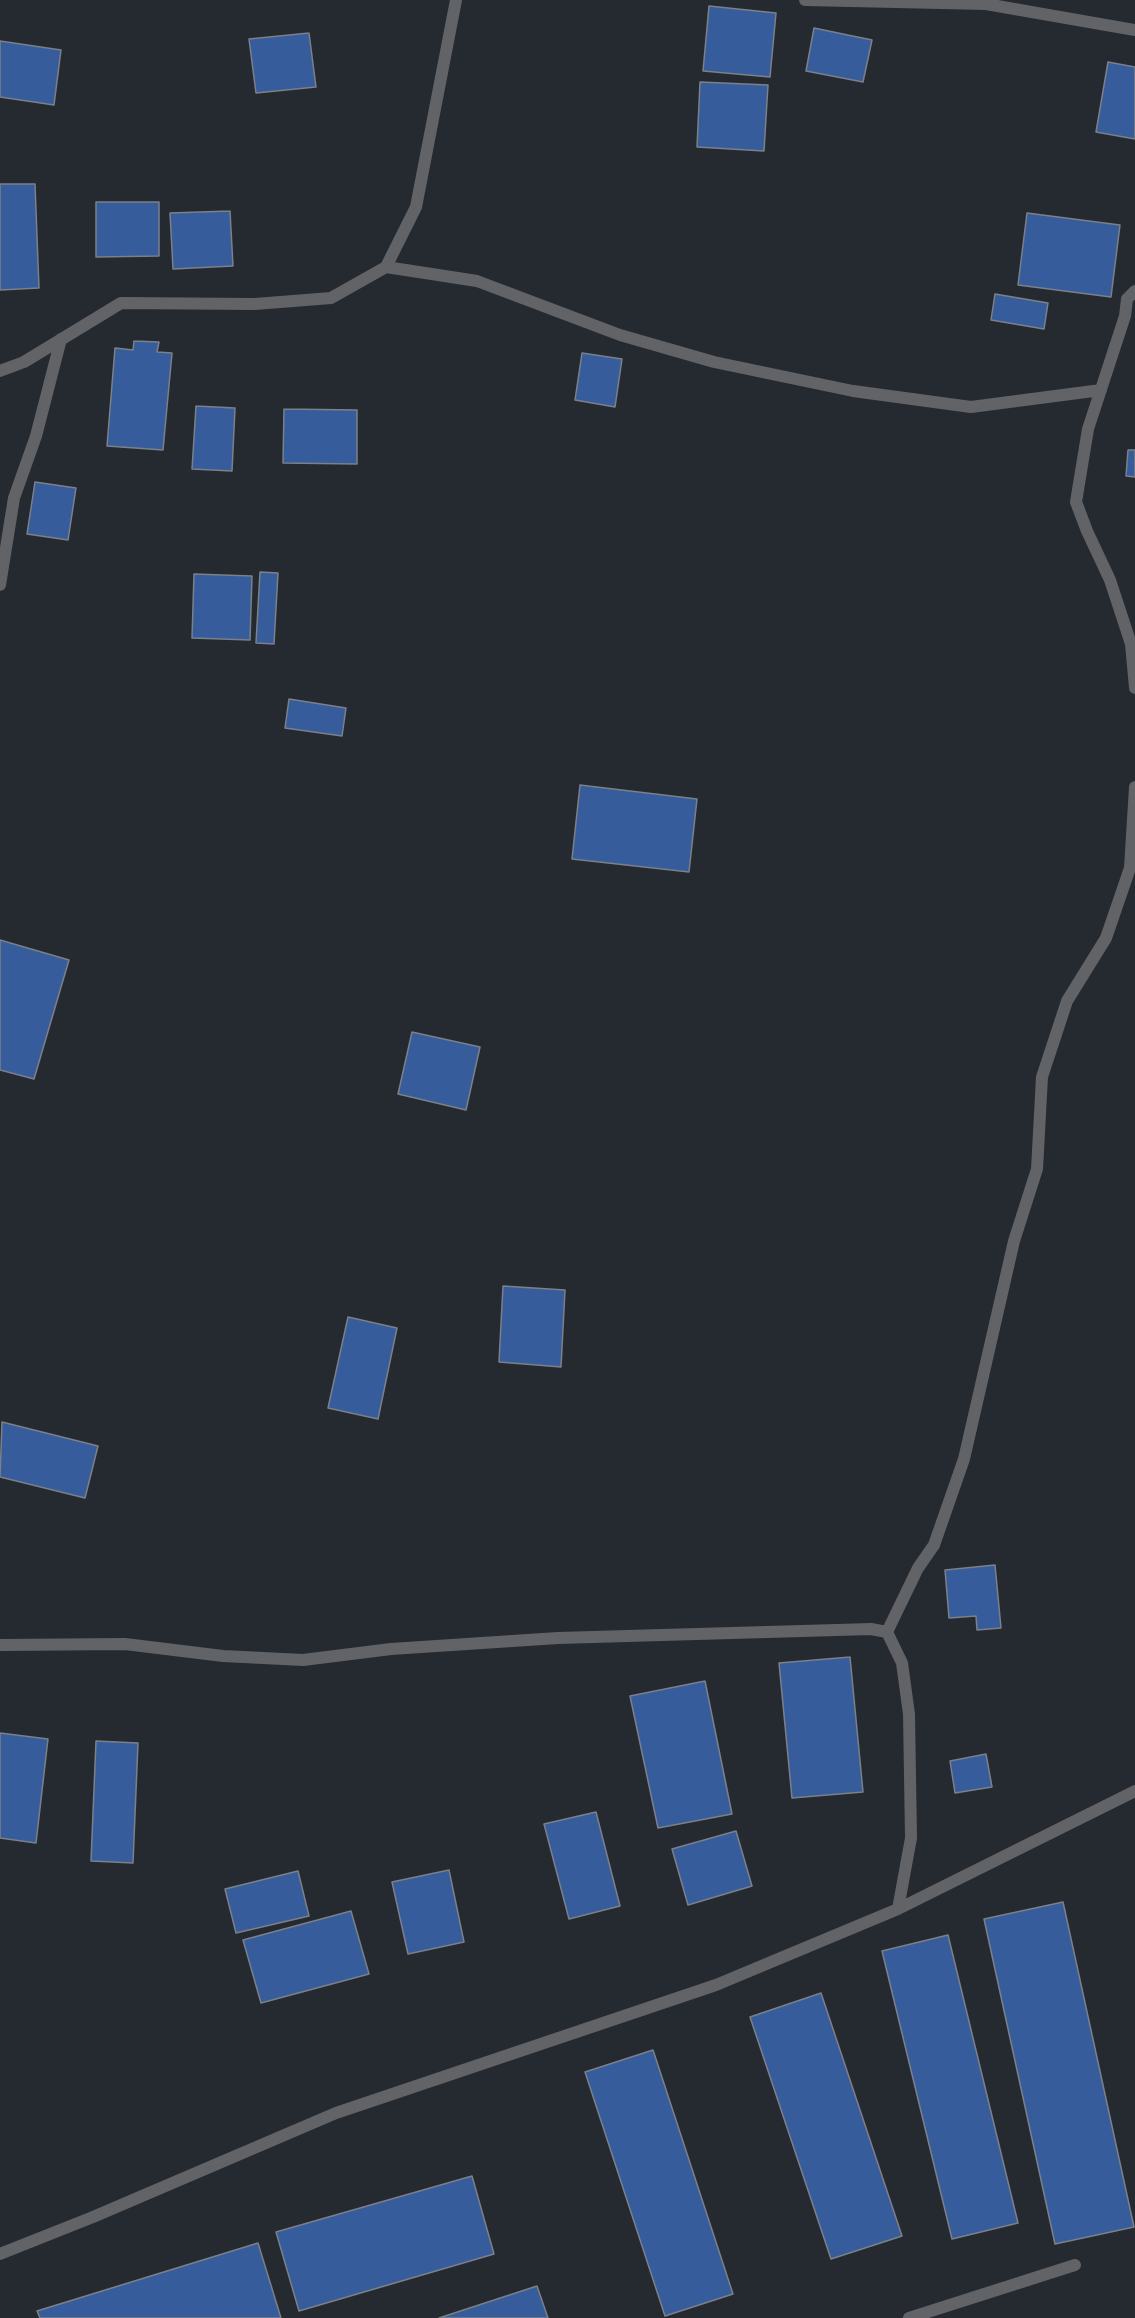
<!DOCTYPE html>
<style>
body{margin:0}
canvas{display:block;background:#252930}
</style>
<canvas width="1135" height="2318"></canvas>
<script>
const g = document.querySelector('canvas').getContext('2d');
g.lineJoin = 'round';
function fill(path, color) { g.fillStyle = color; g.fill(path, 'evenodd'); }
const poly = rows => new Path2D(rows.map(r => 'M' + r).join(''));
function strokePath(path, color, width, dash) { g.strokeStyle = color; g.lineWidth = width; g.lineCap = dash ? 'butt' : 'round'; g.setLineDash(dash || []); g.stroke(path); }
const building = poly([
 [709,6,776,13,770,77,703,71,709,6],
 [814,28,872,40,863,82,806,71,814,28],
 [309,33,316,87,256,93,249,39,309,33],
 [0,41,61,50,54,105,0,97,0,41],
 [1108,62,1135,67,1135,139,1096,132,1108,62],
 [700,82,768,85,764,151,697,147,700,82],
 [0,184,35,184,39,288,0,290,0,184],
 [96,202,159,202,159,256,96,257,96,202],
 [230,211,233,266,173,269,170,213,230,211],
 [1027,213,1120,225,1111,297,1018,285,1027,213],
 [995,294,1048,303,1044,329,991,320,995,294],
 [134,341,159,342,157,352,172,353,163,450,107,446,115,348,133,350,134,341],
 [582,353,622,359,615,407,575,400,582,353],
 [196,406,235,408,232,471,192,469,196,406],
 [284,409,357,410,357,464,283,463,284,409],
 [1128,450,1135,450,1135,477,1126,476,1128,450],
 [35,482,76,488,68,540,27,534,35,482],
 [260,572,278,573,274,644,256,643,260,572],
 [194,574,252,576,250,640,192,638,194,574],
 [289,699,346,708,342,736,285,728,289,699],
 [580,785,697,799,689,872,572,859,580,785],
 [0,940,69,960,34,1079,0,1070,0,940],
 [412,1032,480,1047,466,1110,398,1094,412,1032],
 [503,1286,565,1290,561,1367,499,1362,503,1286],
 [348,1317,397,1328,378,1419,328,1408,348,1317],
 [2,1422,98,1446,85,1498,0,1477,2,1422],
 [995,1565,1001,1628,977,1630,976,1616,949,1618,945,1570,995,1565],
 [850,1657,863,1792,792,1798,779,1663,850,1657],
 [705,1681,732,1814,658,1828,630,1696,705,1681],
 [0,1733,48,1739,36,1843,0,1838,0,1733],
 [96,1741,138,1743,133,1863,91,1861,96,1741],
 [986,1754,992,1787,955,1793,950,1761,986,1754],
 [596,1812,620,1906,569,1919,544,1824,596,1812],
 [736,1831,752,1886,688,1905,672,1849,736,1831],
 [449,1870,464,1942,408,1954,392,1882,449,1870],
 [298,1871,309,1916,236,1933,225,1889,298,1871],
 [1063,1902,1134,2227,1055,2244,984,1919,1063,1902],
 [351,1911,369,1974,261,2003,243,1940,351,1911],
 [948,1935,1018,2223,952,2239,882,1951,948,1935],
 [821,1993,902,2236,831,2259,750,2017,821,1993],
 [653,2050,733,2294,665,2316,585,2072,653,2050],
 [472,2176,494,2254,299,2311,276,2232,472,2176],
 [258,2243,281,2318,40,2318,37,2311,258,2243],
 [537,2286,548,2318,439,2318,537,2286]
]);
fill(building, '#365c9b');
strokePath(building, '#7b8089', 1.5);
strokePath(poly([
 [805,0,986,4,1135,30],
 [386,267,477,281,620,335,714,362,853,391,971,407,1101,390],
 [1135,291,1127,299,1125,316,1088,429,1076,502,1087,531,1110,580,1131,644,1135,688],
 [0,371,24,362,121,303,255,304,331,298,386,267,416,207,456,0],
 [0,585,14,498,36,436,61,339],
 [887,1632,918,1568,934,1545,964,1459,1014,1241,1037,1169,1042,1077,1067,1001,1106,938,1130,868,1135,787],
 [0,1645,125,1644,223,1656,303,1660,391,1649,558,1638,871,1629,887,1632,902,1663,909,1714,911,1838,898,1909],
 [0,2254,93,2217,336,2113,716,1985,898,1909,1135,1791],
 [909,2318,1075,2265]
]), '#616367', 12);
</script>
